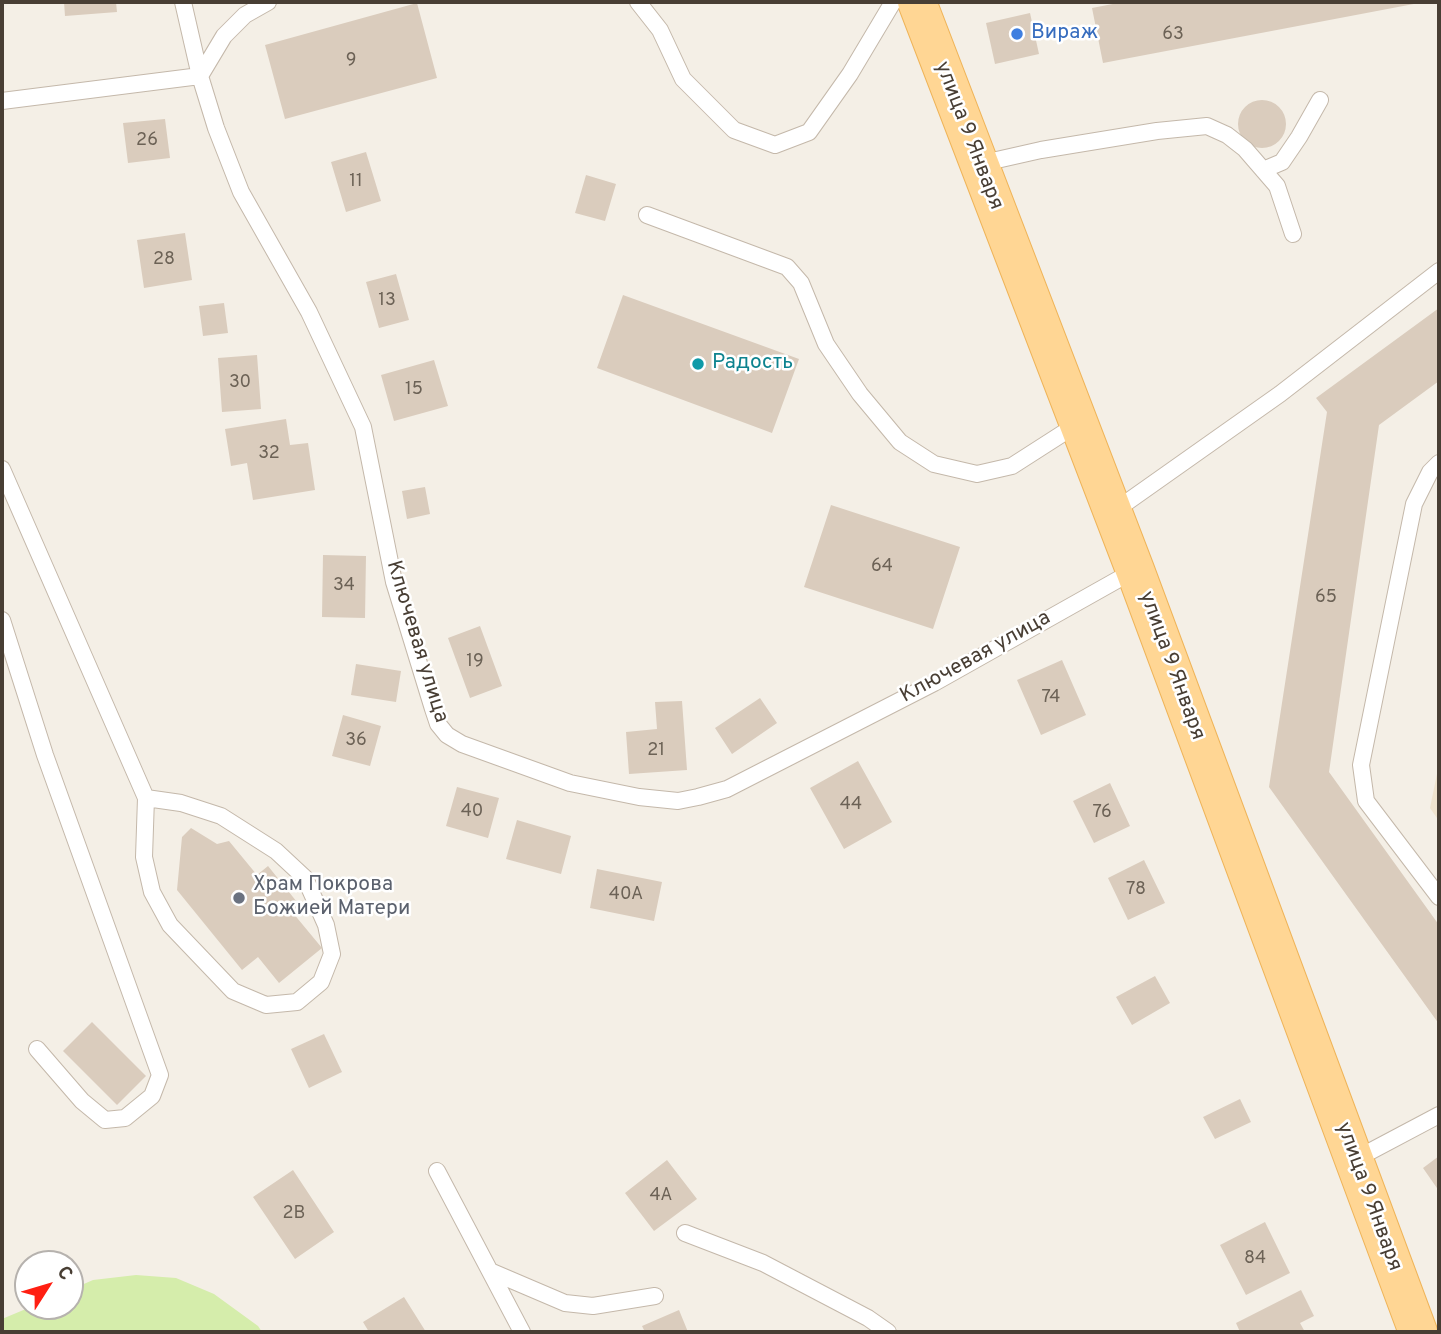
<!DOCTYPE html>
<meta charset="utf-8">
<style>
body{margin:0}
#map{position:relative;width:1441px;height:1334px;overflow:hidden;background:#f4efe6;font-family:Overpass,sans-serif}
canvas{display:block}
.frame{position:absolute;inset:0;border:4px solid #483e34;pointer-events:none}
.north{position:absolute;left:14px;top:1250px;width:70px;height:70px;box-sizing:border-box;background:#fff;border:2px solid #b6b2ae;border-radius:50%;rotate:53deg;font-size:19px;font-weight:700;line-height:28px;text-align:center;color:#483e34}
.north::after{content:'';display:block;margin:auto;width:24px;height:32px;background:#ff1f12;clip-path:polygon(50% 0,100% 100%,50% 72%,0 100%)}
</style>
<div id="map">
<canvas width="1441" height="1334"></canvas>
<div class="frame"></div>
<div class="north">С</div>
</div>
<script>
const g = document.querySelector('canvas').getContext('2d');
g.lineJoin = 'round';
function fill(path, color) { g.fillStyle = color; g.fill(path, 'evenodd'); }
const poly = rows => new Path2D(rows.map(r => 'M' + r).join(''));
function strokePath(path, color, width, dash) { g.strokeStyle = color; g.lineWidth = width; g.lineCap = dash ? 'butt' : 'round'; g.setLineDash(dash || []); g.stroke(path); }
function label(font, color, halo, rows, align = 'center') {
  g.font = font + ' Overpass,sans-serif'; g.lineWidth = 5; g.setLineDash([]); g.textBaseline = 'middle'; g.strokeStyle = halo; g.fillStyle = color; for (const [text, x, y, turn = 0] of rows) {
    g.save(); g.translate(x, y); g.rotate((+turn || 0) * Math.PI / 180); g.textAlign = isNaN(turn) ? turn : align; if (halo) g.strokeText(text, 0, 0); g.fillText(text, 0, 0); g.restore();
  }
}
fill(poly([
 [1439,764,1439,821,1430,808]
]), '#efe3ce');
fill(poly([
 [136,1275,176,1278,214,1294,258,1326,262,1332,2,1332,2,1319,33,1306,70,1306,70,1290,93,1280]
]), '#d5edab');
fill(poly([
 [64,2,116,2,117,12,65,16],
 [1123,2,1419,2,1419,3,1103,63,1092,8],
 [417,3,437,78,285,119,265,45],
 [1030,13,1039,54,995,64,986,23],
 '1238 124a24 24 0 1 1 48 0a24 24 0 1 1-48 0Z',
 [165,119,170,158,128,163,123,123],
 [366,152,381,201,346,212,331,162],
 [586,175,616,184,605,221,575,213],
 [185,233,192,280,144,288,137,240],
 [396,274,409,320,379,328,366,282],
 [623,295,799,359,772,433,597,368],
 [224,303,228,333,203,336,199,306],
 [1439,308,1439,381,1379,425,1329,772,1439,925,1439,1024,1269,787,1327,412,1316,398],
 [257,355,261,409,222,412,218,358],
 [434,360,448,406,394,421,381,375],
 [286,419,290,445,308,443,315,490,253,500,247,463,231,466,225,429],
 [425,487,430,514,407,519,402,491],
 [831,505,960,547,933,629,804,587],
 [323,555,366,556,365,618,322,617],
 [480,626,502,686,470,698,448,638],
 [1062,660,1086,715,1041,735,1017,680],
 [356,664,401,671,396,702,351,695],
 [760,698,777,723,732,754,715,728],
 [682,701,687,770,629,774,626,732,657,729,655,702],
 [343,715,381,726,370,766,332,756],
 [858,761,892,822,844,849,810,788],
 [1110,783,1130,826,1094,843,1073,801],
 [457,787,499,798,488,838,446,826],
 [517,820,571,836,561,874,506,859],
 [191,828,217,844,229,841,257,875,268,866,301,907,293,913,322,948,279,983,258,957,242,970,177,890,182,837],
 [1144,860,1165,903,1128,920,1108,878],
 [597,869,662,882,654,921,590,908],
 [1155,976,1170,1003,1132,1025,1116,997],
 [92,1022,146,1076,117,1105,63,1051],
 [324,1034,342,1072,309,1088,291,1049],
 [1240,1099,1251,1122,1215,1139,1203,1117],
 [1439,1156,1439,1191,1423,1168],
 [667,1160,697,1199,654,1231,625,1193],
 [293,1170,334,1232,295,1259,253,1197],
 [1265,1222,1290,1273,1246,1295,1220,1245],
 [1301,1290,1314,1316,1300,1323,1305,1332,1240,1332,1236,1323],
 [404,1297,426,1332,369,1332,363,1322],
 [679,1310,688,1332,645,1332,642,1326]
]), '#daccbd');
const lane = poly([
 [183,2,200,76,216,128,241,192,309,312,363,427,394,582,433,709,438,724,447,735,462,744,570,783,639,797,678,801,698,797,727,789,934,683,1135,570],
 [638,2,660,30,683,79,734,130,775,145,809,132,850,74,893,2],
 [2,101,200,76,224,36,245,15,268,2],
 [979,164,1041,150,1157,131,1207,126,1227,135,1245,149,1277,186,1293,234],
 [1263,170,1282,162,1299,137,1320,100],
 [647,215,787,267,801,283,826,344,860,394,900,442,934,464,977,474,1012,466,1079,423],
 [1439,463,1430,472,1414,504,1361,765,1366,801,1439,897],
 [2,469,146,798,144,857,152,892,170,925,233,991,266,1005,297,1002,321,982,332,954,326,925,305,878,276,851,221,816,181,803,146,798],
 [1113,512,1280,394,1439,271],
 [2,620,45,755,160,1075,152,1096,125,1118,105,1120,82,1101,37,1049],
 [1354,1160,1439,1115],
 [437,1171,522,1332],
 [685,1233,763,1263,868,1318,888,1332],
 [490,1271,565,1303,593,1306,655,1296]
]);
const primary = poly([
 [917,2,1135,570,1418,1332]
]);
strokePath(lane, '#c4b8aa', 18);
strokePath(primary, '#efb459', 40);
strokePath(lane, '#fff', 16);
strokePath(primary, '#ffd694', 38);
for (const [x, y, r, color] of [
 [1017,34,7,"#3f7fe0"],
 [698,364,7,"#0f9aa8"],
 [239,898,7,"#6b7280"]
]) { const dot = new Path2D(); dot.arc(x, y, r, 0, 2 * Math.PI); g.fillStyle = color; g.fill(dot); strokePath(dot, '#fff', 2.5); }
label('18px', '#6c6256', null, [
 ["63",1173,35],
 ["9",351,61],
 ["26",147,141],
 ["11",356,182],
 ["28",164,260],
 ["13",387,301],
 ["30",240,383],
 ["15",414,390],
 ["32",269,454],
 ["64",882,567],
 ["34",344,586],
 ["65",1326,598],
 ["19",475,662],
 ["74",1051,698],
 ["36",356,741],
 ["21",656,751],
 ["44",851,805],
 ["40",472,812],
 ["76",1102,813],
 ["78",1136,890],
 ["40А",626,895],
 ["4А",661,1196],
 ["2В",294,1214],
 ["84",1255,1259]
]);
label('21px', '#366cbe', '#fff', [
 ["Вираж",1031,34]
], 'left');
label('21px', '#483e34', '#fff', [
 ["улица 9 Января",968,136,69],
 ["Ключевая улица",416,642,73],
 ["Ключевая улица",976,658,-29],
 ["улица 9 Января",1171,666,70],
 ["улица 9 Января",1368,1197,70]
]);
label('21px', '#0d838f', '#fff', [
 ["Радость",712,364]
], 'left');
label('21px', '#5b616d', '#fff', [
 ["Храм Покрова",253,886],
 ["Божией Матери",253,910]
], 'left');
</script>
